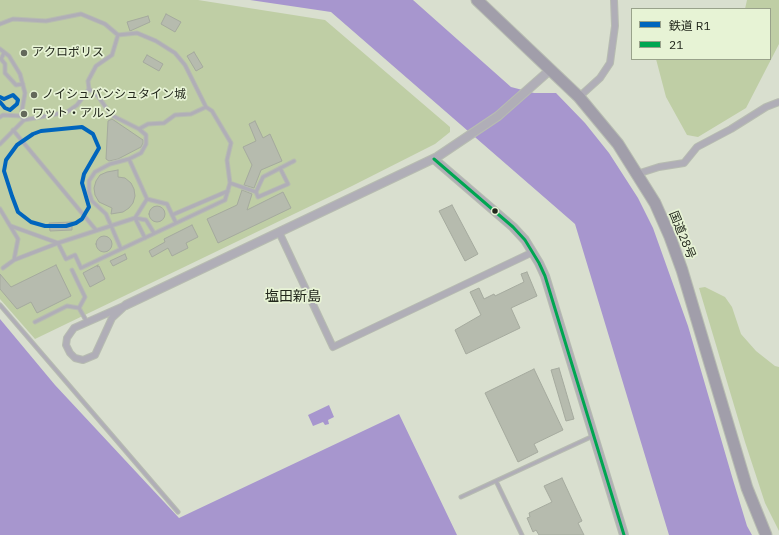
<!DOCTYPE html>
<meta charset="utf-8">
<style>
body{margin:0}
#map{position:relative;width:779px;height:535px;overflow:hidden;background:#d9dfcf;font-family:"IBM Plex Sans","Noto Sans JP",sans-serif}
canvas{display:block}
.legend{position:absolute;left:631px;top:8px;width:140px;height:52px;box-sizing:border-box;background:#e7f3d5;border:1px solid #99a28b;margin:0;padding:5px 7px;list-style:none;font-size:12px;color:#23281d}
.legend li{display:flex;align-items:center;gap:8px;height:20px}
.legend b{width:20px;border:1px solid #99a28b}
</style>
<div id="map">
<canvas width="779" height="535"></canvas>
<ul class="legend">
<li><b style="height:5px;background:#0065bd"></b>鉄道 R1</li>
<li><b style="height:5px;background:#00a651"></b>21</li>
</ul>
</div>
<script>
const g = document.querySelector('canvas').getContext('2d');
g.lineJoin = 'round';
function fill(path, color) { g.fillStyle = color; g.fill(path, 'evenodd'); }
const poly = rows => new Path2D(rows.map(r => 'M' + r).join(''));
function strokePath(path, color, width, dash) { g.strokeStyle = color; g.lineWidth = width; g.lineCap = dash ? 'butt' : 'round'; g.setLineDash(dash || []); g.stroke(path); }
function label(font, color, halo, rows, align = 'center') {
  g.font = font + ' "IBM Plex Sans","Noto Sans JP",sans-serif'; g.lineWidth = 3.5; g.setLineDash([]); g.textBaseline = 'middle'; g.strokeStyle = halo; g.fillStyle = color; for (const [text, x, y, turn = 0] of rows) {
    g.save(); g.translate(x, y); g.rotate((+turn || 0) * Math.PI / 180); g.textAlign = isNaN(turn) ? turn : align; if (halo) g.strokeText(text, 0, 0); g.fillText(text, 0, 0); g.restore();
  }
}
fill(poly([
 [0,0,198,0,325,20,450,127,450,132,435,144,352,186,35,339,0,299],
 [747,0,779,0,779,44,746,108,698,137,687,135,666,97,656,59,770,59,770,9,745,9],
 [705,287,725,297,732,307,741,334,756,351,775,366,779,367,779,531,765,503,745,442,699,288]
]), '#bfcea5');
fill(poly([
 [250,0,413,0,511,87,534,93,556,93,585,123,609,153,638,198,653,228,688,326,733,480,747,526,752,535,669,535,575,224,331,12],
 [0,319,55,385,179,518,399,414,457,535,0,535],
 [329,405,334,417,328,420,329,424,325,425,323,422,313,426,308,415]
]), '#a796ce');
const building = poly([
 [166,14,181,22,175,32,161,24,166,14],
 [148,16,150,22,130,31,127,22,148,16],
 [194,52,203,67,196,71,187,56,194,52],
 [147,55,163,64,159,71,143,62,147,55],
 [112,119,143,140,143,143,141,147,118,159,109,161,106,159,108,121,112,119],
 [255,121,263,138,270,134,282,161,261,170,254,188,244,185,252,165,243,147,256,141,249,124,255,121],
 [118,170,118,177,125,178,131,183,134,189,135,196,133,203,129,208,123,212,111,214,112,208,99,202,95,195,94,188,96,181,100,175,107,172,118,170],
 [242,190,252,194,247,210,283,192,291,208,218,243,207,219,237,205,242,190],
 [452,205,478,254,465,261,439,211,452,205],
 '149 214a8 8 0 1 1 16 0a8 8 0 1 1-16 0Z',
 [72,222,72,230,50,231,49,223,72,222],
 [192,225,198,237,186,243,188,248,172,256,168,248,152,257,149,251,165,242,164,239,192,225],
 '96 244a8 8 0 1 1 16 0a8 8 0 1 1-16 0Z',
 [125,254,127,259,113,266,110,261,125,254],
 [56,265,71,296,37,313,31,302,17,309,0,289,0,274,11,287,56,265],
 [98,265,97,267,99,266,105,279,90,287,83,273,98,265],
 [527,272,537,296,511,308,520,328,466,354,455,330,481,315,470,292,479,288,484,299,494,294,495,296,524,282,521,274,527,272],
 [559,368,574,419,566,421,551,370,559,368],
 [534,369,563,430,534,444,538,452,518,462,485,393,534,369],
 [562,478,582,521,578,523,584,535,539,535,536,530,533,532,527,518,530,517,529,513,552,502,544,486,562,478]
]);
fill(building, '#b6bbae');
strokePath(building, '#a5aa9e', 1);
const service = poly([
 [0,24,13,19,46,21,81,14,105,24,118,35,137,33,156,41,175,53,185,65,206,107,212,111,231,143,227,160,230,183,256,192,263,177,294,161],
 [0,49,9,56,20,74,25,93,21,116,24,120],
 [4,53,1,59,5,64,5,73,16,85,23,84],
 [0,117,3,115,21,116],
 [139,129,148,124,164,123,175,115,191,114,206,107],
 [13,130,96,230],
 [0,144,24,120,67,112,77,105,89,89],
 [256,192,258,197,288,184,280,168],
 [147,199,167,204,176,223],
 [0,209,18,239,14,260,58,243,135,218,147,199,129,159,141,153,146,144,146,135,139,129,111,115,98,96,89,89,88,81,96,66,112,55,118,35],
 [172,215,228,191],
 [135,218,146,220,154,233],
 [135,218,145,238],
 [11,226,58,243,66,259,75,255,81,268,225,200,230,183],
 [121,249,106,214,92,201,89,192,89,181,95,172,110,164,129,159],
 [3,268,14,260],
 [72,270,85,297,79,308,87,322],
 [0,305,178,512],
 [35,322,67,306,79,308],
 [496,481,522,535],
 [461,497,593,436]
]);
const minor = poly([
 [579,97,600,78,610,63,615,26,614,0],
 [637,174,659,167,684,163,697,147,731,129,766,107,779,102],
 [279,232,333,347,533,252],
 [126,305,112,318,95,355,83,360,75,358,70,353,66,345,67,338,74,328,126,305]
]);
const tertiary = poly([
 [434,159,513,227,525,240,539,263,545,276,624,535],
 [126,305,437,157,498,116,550,70]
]);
const trunk = poly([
 [477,0,579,97,618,144,655,203,670,237,682,270,747,488,766,535]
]);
strokePath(service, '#b7bcb1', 5);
strokePath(minor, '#b7bcb1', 8);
strokePath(tertiary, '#b7bcb1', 10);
strokePath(trunk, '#b7bcb1', 13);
strokePath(service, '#b0aeb7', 3);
strokePath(minor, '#b0aeb7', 6);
strokePath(tertiary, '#b0aeb7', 8);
strokePath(trunk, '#a19eaa', 11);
strokePath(poly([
 [434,159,513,227,525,240,539,263,545,276,624,535]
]), '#00a651', 3);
strokePath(poly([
 [0,97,4,99,13,95,18,100,17,104,10,110,5,108,0,102],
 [82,127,93,134,99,148,84,174,82,183,89,207,86,212,82,219,76,223,66,226,45,226,31,222,18,212,12,196,4,171,6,160,17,145,33,134,41,131,82,127]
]), '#0065bd', 4);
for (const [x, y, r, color] of [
 [24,53,4,"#63685b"],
 [34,95,4,"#63685b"],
 [24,114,4,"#63685b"],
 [495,211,3.5,"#23281d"]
]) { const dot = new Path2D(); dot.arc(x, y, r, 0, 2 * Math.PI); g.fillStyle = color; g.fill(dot); strokePath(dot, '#e7f3d5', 1.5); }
label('12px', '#23281d', '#e7f3d5', [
 ["アクロポリス",32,53],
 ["ノイシュバンシュタイン城",42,95],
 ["ワット・アルン",32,114]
], 'left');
label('12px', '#23281d', '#e7f3d5', [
 ["国道28号",682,235,68]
]);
label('14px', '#23281d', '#e7f3d5', [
 ["塩田新島",293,297]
]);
</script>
